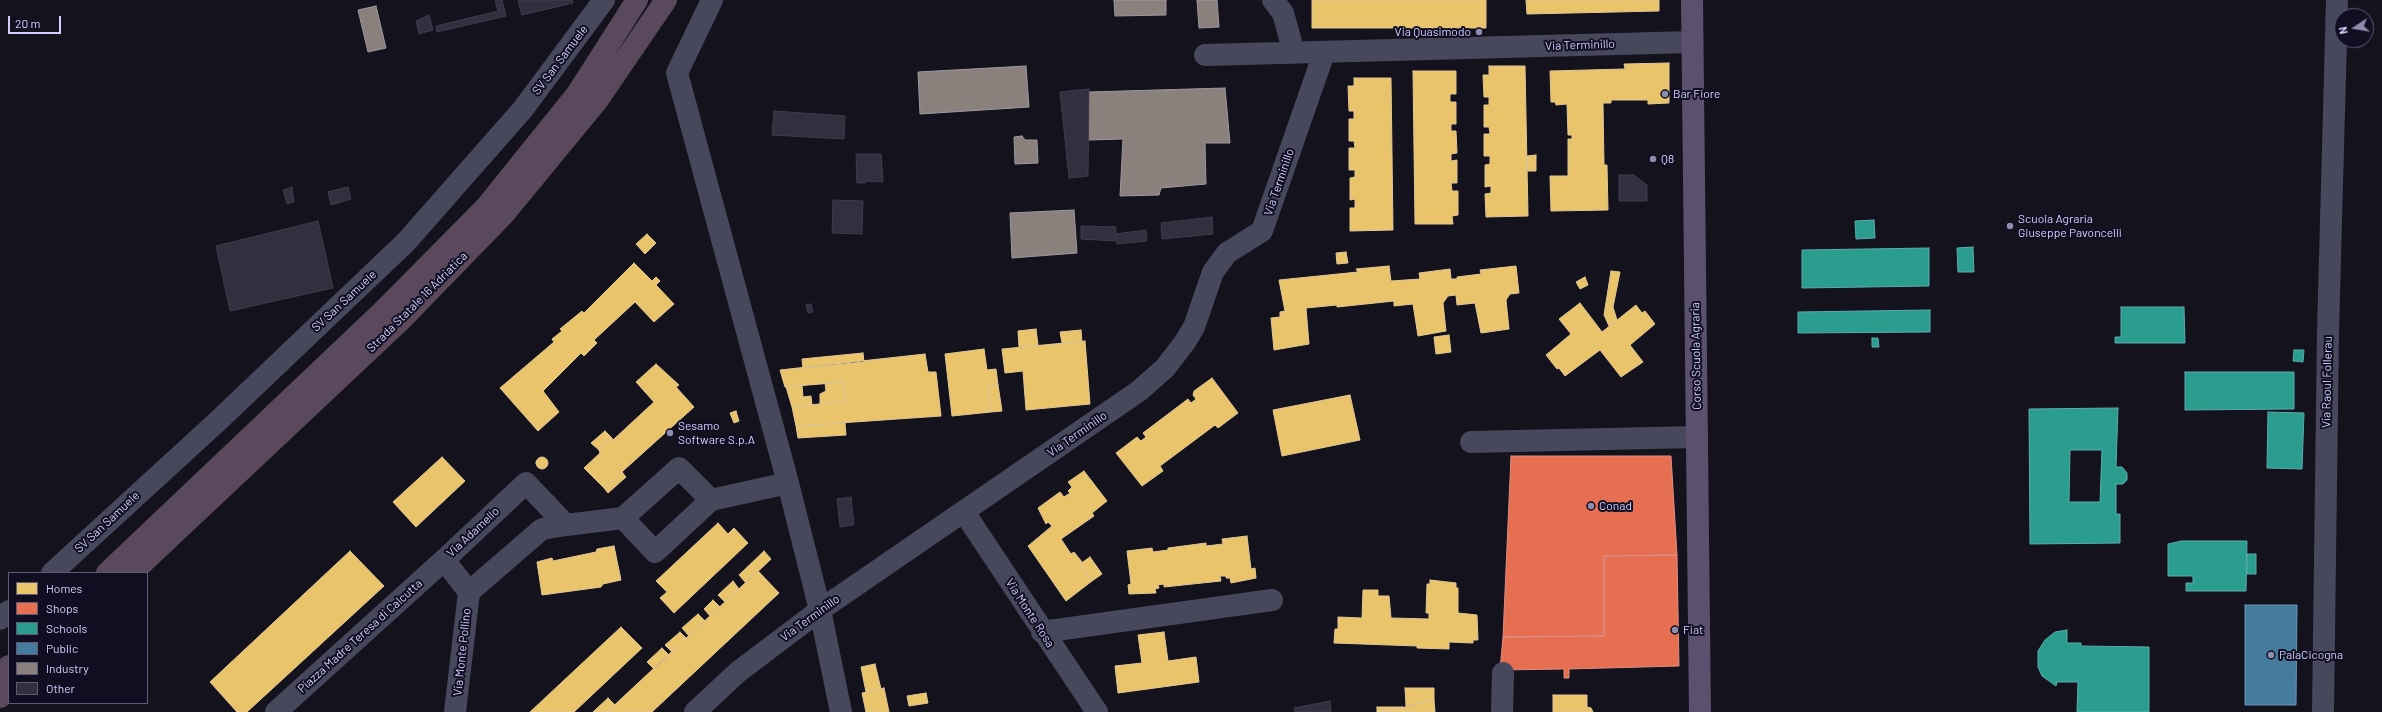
<!DOCTYPE html>
<style>
body{margin:0}
#map{position:relative;width:2382px;height:712px;overflow:hidden;background:#14121c;font-family:Barlow,sans-serif}
canvas{display:block}
.legend{position:absolute;left:8px;top:572px;width:140px;height:132px;box-sizing:border-box;background:#100e20;border:1px solid #5d5b78;margin:0;padding:5px 7px;list-style:none;font-size:12px;color:#d1cffd}
.legend li{display:flex;align-items:center;gap:8px;height:20px}
.legend b{width:20px;border:1px solid #5d5b78}
.north{position:absolute;left:2334px;top:8px;width:40px;height:40px;box-sizing:border-box;background:#100e20;border:1px solid #5d5b78;border-radius:50%;rotate:258deg;font-size:11px;font-weight:700;line-height:16px;text-align:center;color:#d1cffd}
.north::after{content:'';display:block;margin:auto;width:14px;height:18px;background:#8f8dae;clip-path:polygon(50% 0,100% 100%,50% 72%,0 100%)}
.scale{position:absolute;left:8px;top:16px;width:53px;height:18px;box-sizing:border-box;border:2px solid #d1cffd;border-top:0;padding-left:5px;font-size:12px;line-height:14px;white-space:nowrap;color:#d1cffd;-webkit-text-stroke:3px #100e20;paint-order:stroke}
</style>
<div id="map">
<canvas width="2382" height="712"></canvas>
<ul class="legend">
<li><b style="height:11px;background:#e9c46a"></b>Homes</li>
<li><b style="height:11px;background:#e76f51"></b>Shops</li>
<li><b style="height:11px;background:#2a9d8f"></b>Schools</li>
<li><b style="height:11px;background:#457b9d"></b>Public</li>
<li><b style="height:11px;background:#8a817c"></b>Industry</li>
<li><b style="height:11px;background:#32303f"></b>Other</li>
</ul>
<div class="north">N</div>
<div class="scale">20 m</div>
</div>
<script>
const g = document.querySelector('canvas').getContext('2d');
g.lineJoin = 'round';
function fill(path, color) { g.fillStyle = color; g.fill(path, 'evenodd'); }
const poly = rows => new Path2D(rows.map(r => 'M' + r).join(''));
function strokePath(path, color, width, dash) { g.strokeStyle = color; g.lineWidth = width; g.lineCap = dash ? 'butt' : 'round'; g.setLineDash(dash || []); g.stroke(path); }
function label(font, color, halo, rows, align = 'center') {
  g.font = font + ' Barlow,sans-serif'; g.lineWidth = 4; g.setLineDash([]); g.textBaseline = 'middle'; g.strokeStyle = halo; g.fillStyle = color; for (const [text, x, y, turn = 0] of rows) {
    g.save(); g.translate(x, y); g.rotate((+turn || 0) * Math.PI / 180); g.textAlign = isNaN(turn) ? turn : align; if (halo) g.strokeText(text, 0, 0); g.fillText(text, 0, 0); g.restore();
  }
}
const homes = poly([
 [1312,0,1486,0,1486,28,1312,28,1312,0],
 [1526,0,1659,0,1659,11,1527,14,1526,0],
 [1669,63,1669,103,1648,104,1648,100,1611,100,1611,103,1603,103,1604,165,1607,165,1608,210,1551,211,1550,176,1568,176,1568,139,1572,139,1572,135,1568,135,1567,104,1556,105,1555,102,1551,102,1550,71,1625,69,1624,64,1669,63],
 [1489,66,1525,66,1528,216,1486,217,1485,194,1491,193,1491,186,1485,187,1485,165,1490,164,1490,156,1484,156,1484,134,1490,134,1489,127,1484,127,1484,105,1489,105,1489,97,1484,97,1483,75,1489,75,1489,66],
 [1413,71,1456,71,1456,94,1450,94,1450,102,1456,102,1456,124,1451,124,1451,131,1456,131,1457,153,1451,154,1451,161,1457,160,1457,183,1451,183,1452,191,1458,191,1458,215,1452,216,1453,224,1415,224,1413,71],
 [1354,78,1391,78,1393,230,1350,231,1350,208,1355,208,1355,199,1350,200,1350,178,1355,177,1355,170,1349,170,1349,148,1355,148,1354,141,1349,141,1349,119,1354,119,1354,111,1349,111,1348,86,1354,86,1354,78],
 [1536,155,1536,171,1527,171,1527,156,1536,155],
 [647,234,656,243,645,254,636,244,647,234],
 [1346,252,1348,263,1337,264,1336,253,1346,252],
 [634,263,652,281,656,277,660,281,656,285,674,304,654,322,635,302,594,340,597,343,584,356,581,353,543,391,559,412,538,431,500,388,554,342,552,339,562,331,560,329,582,311,584,313,634,263],
 [1389,266,1391,281,1420,279,1419,273,1450,269,1451,279,1457,279,1457,277,1481,274,1480,270,1516,266,1519,293,1510,294,1506,300,1509,329,1481,333,1475,303,1457,305,1456,295,1448,296,1443,303,1446,331,1418,336,1413,304,1394,306,1394,301,1337,307,1337,305,1306,308,1309,344,1274,350,1271,318,1280,317,1280,312,1285,311,1279,280,1358,272,1356,269,1389,266],
 [1611,271,1620,272,1613,307,1617,320,1609,326,1604,315,1611,271],
 [1585,277,1588,285,1580,289,1576,282,1585,277],
 [1580,303,1602,332,1636,305,1642,313,1645,311,1655,324,1630,345,1643,362,1621,377,1600,350,1565,376,1559,368,1557,369,1546,355,1571,334,1559,319,1580,303],
 [1036,329,1038,345,1019,347,1018,331,1036,329],
 [1081,330,1082,342,1062,343,1060,332,1081,330],
 [1449,335,1451,352,1436,354,1434,337,1449,335],
 [1085,341,1090,404,1026,410,1023,371,1005,373,1002,349,1085,341],
 [984,349,987,370,996,369,998,385,988,386,991,412,952,416,945,354,984,349],
 [863,353,864,362,803,368,802,359,863,353],
 [925,354,928,372,936,372,941,416,796,426,792,407,846,401,844,382,785,387,780,370,925,354],
 [656,364,679,385,676,387,694,407,604,488,584,468,600,453,599,450,612,438,613,440,654,402,636,382,656,364],
 [1212,378,1238,413,1218,428,1215,425,1160,466,1163,471,1142,486,1116,453,1137,437,1141,441,1146,437,1143,433,1188,399,1191,403,1196,399,1193,395,1194,391,1212,378],
 [844,382,846,401,820,404,820,394,826,391,825,383,844,382],
 [802,385,803,397,811,396,812,405,792,407,786,387,802,385],
 [998,385,1002,411,991,412,988,386,998,385],
 [1350,395,1360,440,1282,456,1273,410,1350,395],
 [736,411,739,421,734,423,730,413,736,411],
 [845,423,846,435,798,438,796,426,845,423],
 [605,431,612,438,599,450,591,443,605,431],
 '536 463a6 6 0 1 1 12 0a6 6 0 1 1-12 0Z',
 [442,457,465,481,416,527,393,502,442,457],
 [1084,471,1107,501,1092,513,1094,516,1061,539,1071,554,1074,552,1082,562,1080,564,1092,581,1066,601,1028,546,1052,526,1048,522,1046,524,1038,508,1060,492,1064,497,1070,493,1068,491,1072,487,1068,482,1084,471],
 [622,472,626,477,608,493,604,488,622,472],
 [718,523,728,534,734,528,748,543,674,613,660,598,667,592,656,581,718,523],
 [1247,536,1251,569,1255,568,1256,578,1231,583,1230,578,1226,578,1226,576,1220,576,1221,581,1164,587,1164,584,1158,585,1159,588,1155,589,1156,593,1129,594,1128,585,1131,584,1127,551,1152,548,1153,552,1168,550,1168,548,1206,543,1206,546,1223,544,1222,539,1247,536],
 [614,546,621,580,603,584,601,587,542,595,537,562,552,558,553,561,596,552,597,549,614,546],
 [350,551,384,586,247,712,237,712,210,682,350,551],
 [764,551,771,559,746,583,739,575,764,551],
 [1090,557,1102,574,1092,581,1080,564,1090,557],
 [758,571,779,593,652,712,607,712,758,571],
 [1430,580,1456,583,1456,588,1458,588,1458,613,1477,615,1478,640,1473,640,1473,643,1449,642,1449,649,1417,648,1417,646,1334,643,1335,629,1338,629,1338,617,1362,618,1363,590,1378,590,1378,596,1389,596,1391,618,1429,619,1429,613,1426,613,1427,584,1430,584,1430,580],
 [733,581,739,589,725,602,718,595,733,581],
 [713,600,720,607,710,616,704,609,713,600],
 [698,614,705,621,689,636,682,628,698,614],
 [621,627,642,648,574,712,530,712,621,627],
 [680,632,686,638,672,652,665,645,680,632],
 [1164,632,1168,661,1196,657,1199,682,1118,693,1115,666,1142,663,1138,635,1164,632],
 [662,648,669,655,654,669,647,662,662,648],
 [875,664,881,689,866,692,861,667,875,664],
 [884,688,889,712,866,712,862,693,884,688],
 [1405,688,1434,688,1434,700,1406,706,1405,688],
 [926,693,928,703,909,706,907,696,926,693],
 [1553,695,1587,695,1587,707,1591,708,1593,712,1553,712,1553,695],
 [608,698,615,705,607,712,593,712,608,698],
 [1434,700,1435,712,1377,712,1405,707,1434,700],
 [1377,707,1403,707,1377,712,1377,707]
]);
fill(homes, '#e9c46a');
strokePath(homes, '#e2c796', 1);
const shops = poly([
 [1511,456,1671,456,1677,555,1604,556,1604,636,1503,637,1511,456],
 [1677,555,1679,666,1569,669,1569,678,1564,678,1564,669,1500,670,1503,637,1604,636,1604,556,1677,555]
]);
fill(shops, '#e76f51');
strokePath(shops, '#e08c85', 1);
const schools = poly([
 [1874,220,1875,238,1856,239,1855,221,1874,220],
 [1973,247,1974,272,1958,272,1957,248,1973,247],
 [1929,248,1929,286,1802,288,1802,250,1929,248],
 [2121,307,2184,307,2185,343,2115,343,2115,337,2121,337,2121,307],
 [1930,310,1930,332,1798,333,1798,312,1930,310],
 [1872,338,1878,338,1879,347,1872,347,1872,338],
 [2294,350,2304,350,2303,362,2293,361,2294,350],
 [2185,372,2294,372,2294,409,2185,410,2185,372],
 [2118,408,2116,467,2122,467,2127,473,2127,480,2123,484,2116,484,2116,514,2120,514,2120,543,2030,544,2029,409,2118,408],
 [2070,450,2102,450,2100,502,2069,502,2070,450],
 [2268,412,2304,413,2302,469,2267,468,2268,412],
 [2182,541,2247,541,2246,591,2186,591,2186,583,2193,583,2193,576,2168,576,2168,544,2182,541],
 [2247,554,2256,554,2256,574,2247,574,2247,554],
 [2067,630,2067,643,2081,643,2081,646,2149,647,2149,712,2077,712,2078,682,2057,682,2056,686,2042,676,2038,667,2038,651,2045,640,2055,632,2067,630]
]);
fill(schools, '#2a9d8f');
strokePath(schools, '#5cacb0', 1);
const public = poly([
 [2245,605,2297,605,2296,705,2245,705,2245,605]
]);
fill(public, '#457b9d');
strokePath(public, '#6f94ba', 1);
const industry = poly([
 [1114,0,1166,0,1166,15,1115,16,1114,0],
 [1197,0,1217,0,1219,27,1199,28,1197,0],
 [376,6,386,48,368,52,358,10,376,6],
 [1026,66,1029,107,920,114,918,72,1026,66],
 [1225,88,1230,143,1205,143,1206,184,1161,188,1159,195,1120,196,1123,139,1088,140,1089,92,1225,88],
 [1022,136,1025,140,1037,140,1038,163,1015,164,1014,137,1022,136],
 [1074,210,1077,253,1012,258,1010,213,1074,210]
]);
fill(industry, '#8a817c');
strokePath(industry, '#9f98a3', 1);
const building = poly([
 [502,0,506,16,437,32,436,26,498,11,495,1,502,0],
 [524,0,572,0,573,3,522,15,518,1,524,0],
 [429,15,433,30,419,34,416,21,429,15],
 [1089,89,1088,176,1069,178,1060,92,1089,89],
 [774,111,845,116,844,139,772,135,774,111],
 [856,154,881,154,883,182,866,181,865,183,857,183,856,154],
 [1619,175,1634,175,1647,185,1647,201,1619,201,1619,175],
 [292,187,294,202,287,204,283,190,292,187],
 [348,187,351,199,331,205,328,192,348,187],
 [833,200,863,201,862,234,832,233,833,200],
 [1212,217,1213,234,1162,239,1161,223,1212,217],
 [318,221,333,288,230,311,216,246,318,221],
 [1081,226,1116,227,1115,241,1081,239,1081,226],
 [1146,230,1147,241,1117,244,1116,234,1146,230],
 [811,304,813,312,808,313,806,305,811,304],
 [851,497,854,525,840,527,837,499,851,497],
 [1330,701,1331,712,1295,712,1294,708,1330,701]
]);
fill(building, '#32303f');
strokePath(building, '#3f3c50', 1);
strokePath(poly([
 [712,0,677,73,788,483,820,610,841,712],
 [1273,0,1283,13,1294,53],
 [1205,55,1692,42],
 [1471,442,1697,437],
 [711,500,679,468,623,518,655,552,711,500,788,483],
 [964,512,1097,712],
 [566,525,542,529,469,592,444,560,526,483,566,525,623,518],
 [52,573,219,420,406,242,523,109,604,0],
 [0,619,9,611],
 [1042,632,1272,600],
 [276,712,444,560],
 [455,712,469,592],
 [695,712,738,672,820,610,1139,391,1165,368,1185,342,1194,327,1213,272,1227,253,1262,231,1324,53],
 [1502,712,1503,673],
 [2323,712,2328,332,2337,0]
]), '#48485d', 22);
strokePath(poly([
 [1692,0,1700,712]
]), '#5b516e', 22);
strokePath(poly([
 [107,573,383,311,486,207,577,94,637,0],
 [132,573,400,321,504,214,597,101,666,0],
 [0,674,9,666],
 [0,697,9,688]
]), '#5a485d', 22);
for (const [x, y, r, color] of [
 [1479,32,4,"#8f8dae"],
 [1665,94,4,"#8f8dae"],
 [1653,159,4,"#8f8dae"],
 [2010,226,4,"#8f8dae"],
 [670,433,4,"#8f8dae"],
 [1591,506,4,"#8f8dae"],
 [1675,630,4,"#8f8dae"],
 [2271,655,4,"#8f8dae"]
]) { const dot = new Path2D(); dot.arc(x, y, r, 0, 2 * Math.PI); g.fillStyle = color; g.fill(dot); strokePath(dot, '#100e20', 1.5); }
label('12px', '#d1cffd', '#100e20', [
 ["Via Quasimodo",1471,32,"right"],
 ["Bar Fiore",1673,94],
 ["Q8",1661,159],
 ["Scuola Agraria",2018,219],
 ["Giuseppe Pavoncelli",2018,233],
 ["Sesamo",678,426],
 ["Software S.p.A",678,440],
 ["Conad",1599,506],
 ["Fiat",1683,630],
 ["PalaCicogna",2279,655]
], 'left');
label('12px', '#d1cffd', '#100e20', [
 ["Via Terminillo",1580,45,-2],
 ["SV San Samuele",560,60,-53],
 ["Via Terminillo",1279,182,-71],
 ["SV San Samuele",344,301,-43],
 ["Strada Statale 16 Adriatica",417,302,-45],
 ["Corso Scuola Agraria",1696,356,-91],
 ["Via Raoul Follerau",2327,382,-89],
 ["Via Terminillo",1077,434,-35],
 ["SV San Samuele",107,522,-43],
 ["Via Adamello",473,532,-43],
 ["Via Monte Rosa",1030,613,57],
 ["Via Terminillo",810,618,-36],
 ["Piazza Madre Teresa di Calcutta",360,636,-42],
 ["Via Monte Pollino",462,652,-84]
]);
</script>
